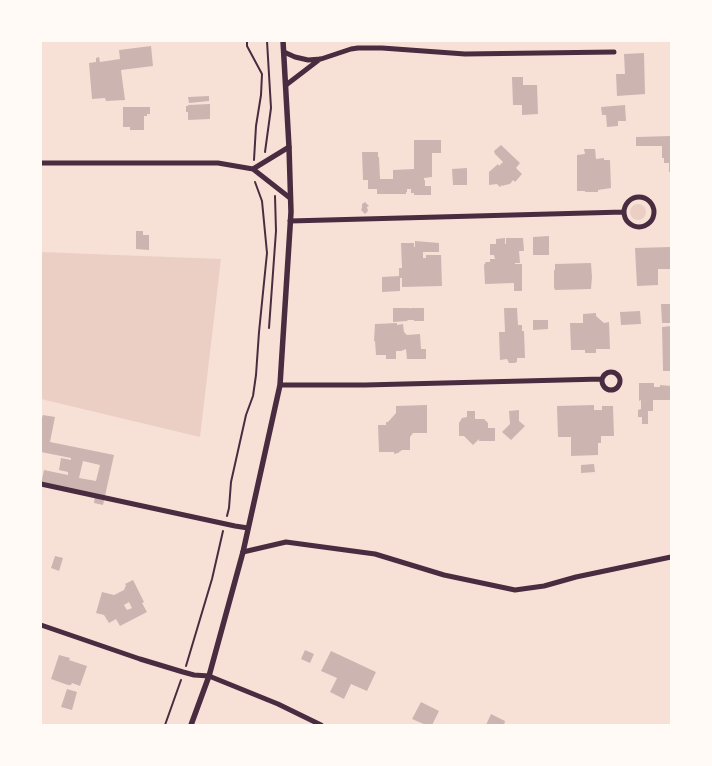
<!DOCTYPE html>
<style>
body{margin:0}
#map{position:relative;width:712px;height:766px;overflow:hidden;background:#f7e1d7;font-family:Literata,serif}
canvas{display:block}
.frame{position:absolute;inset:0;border:42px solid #fffaf5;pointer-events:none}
</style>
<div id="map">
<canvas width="712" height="766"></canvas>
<div class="frame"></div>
</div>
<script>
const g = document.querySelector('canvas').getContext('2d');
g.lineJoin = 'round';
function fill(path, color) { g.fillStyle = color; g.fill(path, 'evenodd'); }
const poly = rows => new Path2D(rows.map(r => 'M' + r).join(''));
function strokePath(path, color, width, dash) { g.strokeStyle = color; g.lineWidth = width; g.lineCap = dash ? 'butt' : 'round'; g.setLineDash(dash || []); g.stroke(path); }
fill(poly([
 '630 212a8 8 0 1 1 16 0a8 8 0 1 1-16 0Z',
 [41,252,221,259,200,437,41,399]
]), '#ebcfc5');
fill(poly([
 [151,46,153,66,121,70,125,100,106,101,105,98,92,99,89,63,96,62,96,58,99,57,100,62,120,59,119,50],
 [644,53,645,94,617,96,616,74,625,74,624,54],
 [512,77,523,77,523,85,537,85,538,114,522,115,522,105,513,105],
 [209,96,209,101,189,103,188,97],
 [210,104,210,119,188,120,188,112,186,112,186,106,188,106,188,105],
 [625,105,626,121,618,121,618,126,607,127,606,115,602,115,601,107],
 [123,107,150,107,150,114,147,114,147,116,144,116,144,130,130,130,130,127,123,127],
 [671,136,671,172,669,172,669,163,664,163,664,158,662,158,662,146,636,146,636,137],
 [414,140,441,140,441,153,432,153,432,177,424,178,424,180,425,180,425,186,431,186,431,195,414,195,414,193,411,193,411,189,407,189,407,192,406,192,406,194,377,194,377,189,368,189,368,180,363,180,362,152,378,152,378,157,379,157,380,179,393,179,393,170,414,169],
 [501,145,520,163,516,168,522,174,515,182,513,180,510,184,505,185,503,186,502,185,500,187,497,184,489,185,489,172,498,164,499,166,503,162,495,154,494,151],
 [584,149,595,149,596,159,604,158,604,160,610,160,611,188,598,190,598,192,585,192,585,191,577,191,577,155,585,154],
 [467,168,467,185,453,185,452,169],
 [365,202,369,206,367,207,368,211,365,214,361,210,362,208,362,204],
 [136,231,143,231,143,235,149,235,149,250,136,249],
 [549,236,549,255,533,255,533,237],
 [505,238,505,244,506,244,506,238,523,238,524,251,519,251,520,263,515,263,515,264,522,264,522,291,514,291,514,283,485,284,484,265,486,262,490,262,490,259,495,259,494,255,490,255,490,244,496,244,496,239],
 [415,241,439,243,439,252,423,252,423,258,426,258,426,255,441,255,442,286,402,287,402,278,400,278,400,291,382,292,382,277,399,276,399,268,402,268,401,243,414,243,414,247,415,247],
 [671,247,671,269,658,269,658,285,637,286,635,248],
 [591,263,592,277,591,289,555,290,554,287,554,270,555,270,555,264],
 [661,304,671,304,671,323,662,323],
 [393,308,410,308,410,309,411,308,424,308,424,321,414,321,414,320,408,320,407,321,393,322],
 [504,308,517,308,518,325,522,325,522,331,524,331,525,358,517,358,517,362,514,363,509,363,507,359,500,360,499,332,505,332],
 [640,311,641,324,621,325,620,312],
 [596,313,596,316,604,323,609,322,610,349,596,349,596,353,585,353,585,350,571,350,570,323,583,323,583,314],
 [533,320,548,320,548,329,533,330],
 [397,323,397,325,403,324,404,332,407,335,420,334,421,349,426,349,426,359,407,359,406,349,401,351,396,351,396,359,386,359,386,355,376,355,375,341,374,341,375,324],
 [671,326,671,371,663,371,662,327],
 [639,383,654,383,654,387,660,387,660,385,671,386,671,400,653,400,653,411,648,411,648,424,642,424,642,417,638,417,638,410,641,409,641,400,639,401],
 [427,405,427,433,413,433,410,437,410,450,402,450,398,453,394,454,394,452,379,452,378,425,386,425,386,422,388,422,396,413,396,406],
 [594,405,594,410,602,410,602,406,613,406,614,436,601,436,601,443,598,443,598,455,571,456,571,437,558,437,557,406],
 [519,410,519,421,525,426,511,440,502,432,510,424,509,411],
 [467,411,475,411,475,419,484,419,488,423,488,428,495,428,495,441,479,441,479,439,473,445,464,436,459,436,459,423,462,418,467,417],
 [43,415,55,417,50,442,114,455,103,505,94,503,95,496,41,484,44,470,68,475,68,472,59,470,61,458,71,460,71,458,41,452,41,420],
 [83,461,100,465,96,481,79,478],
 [594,464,595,472,581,473,581,465],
 [55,556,63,558,59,571,51,568],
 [133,580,144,602,142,603,147,612,120,626,116,619,109,623,104,615,96,613,102,592,114,595,124,590,126,585,125,584],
 [129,602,132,608,127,610,124,605],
 [305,650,314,654,310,663,301,659],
 [331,651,376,672,367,691,351,684,344,699,330,692,337,678,321,671],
 [59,655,70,658,69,660,87,666,80,686,72,683,71,685,68,685,51,679],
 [67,689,77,692,72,710,61,707],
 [421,702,439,711,432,725,426,725,412,719],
 [491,714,505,721,504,725,486,725]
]), '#ccb4b1');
strokePath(poly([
 [247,41,247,46,262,74,261,95,256,126,254,160],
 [265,152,271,108,267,41],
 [269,328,276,231,275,196],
 [227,516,229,508,231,482,246,415,253,396,256,375,259,332,267,253,262,201,255,182],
 [186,666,212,579,223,531],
 [165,725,181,680]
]), '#4a2c40', 2);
strokePath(poly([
 [284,52,295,57,308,60,321,59,351,49,358,48,382,48,465,54,614,52],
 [286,85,320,59],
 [41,163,218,163,253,169,290,198],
 [253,169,289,147],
 '624 212a15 15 0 1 1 30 0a15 15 0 1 1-30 0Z',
 [290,221,624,212],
 '602 381a9 9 0 1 1 18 0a9 9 0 1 1-18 0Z',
 [280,385,365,385,602,379],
 [41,484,235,526,248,528],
 [243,552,286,542,375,554,444,575,515,590,544,586,576,577,671,557],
 [41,625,140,659,183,672,194,675,209,676,278,704,321,725]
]), '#4a2c40', 5);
strokePath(poly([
 [191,725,209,676,243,552,280,385,291,212,289,147,283,41]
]), '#4a2c40', 5.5);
</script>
